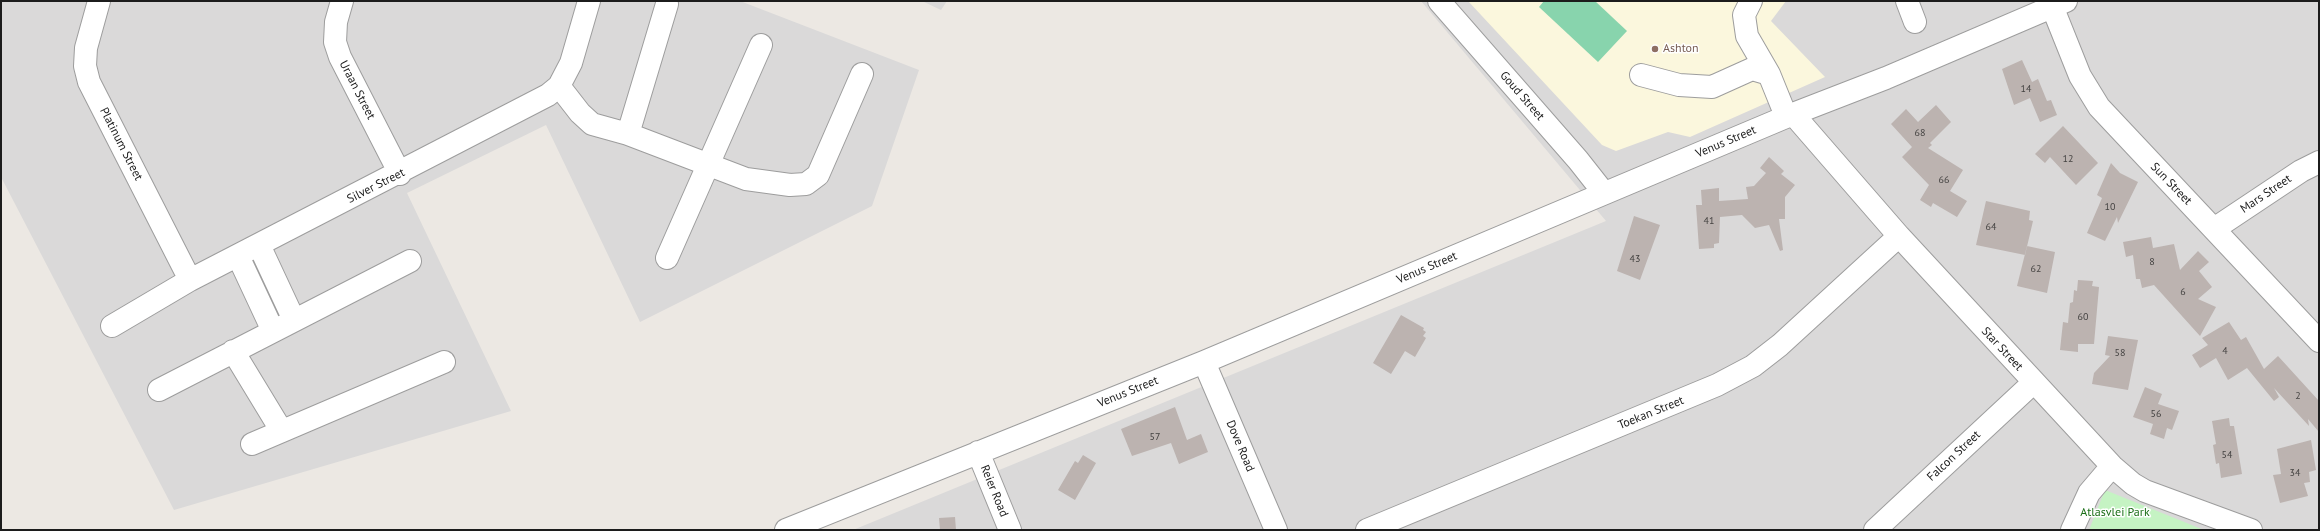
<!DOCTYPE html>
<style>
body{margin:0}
#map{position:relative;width:2320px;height:531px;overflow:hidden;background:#ece8e3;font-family:"PT Sans",sans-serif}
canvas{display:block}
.frame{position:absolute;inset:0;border:2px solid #1c1c1c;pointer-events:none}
</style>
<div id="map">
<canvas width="2320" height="531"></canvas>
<div class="frame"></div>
</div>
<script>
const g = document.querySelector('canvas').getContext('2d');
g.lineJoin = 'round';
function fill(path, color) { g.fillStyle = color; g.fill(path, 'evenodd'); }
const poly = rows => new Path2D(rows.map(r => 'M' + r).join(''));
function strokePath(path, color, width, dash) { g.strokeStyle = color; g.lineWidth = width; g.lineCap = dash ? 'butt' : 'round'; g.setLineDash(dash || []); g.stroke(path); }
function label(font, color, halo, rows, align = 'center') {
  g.font = font + ' "PT Sans",sans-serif'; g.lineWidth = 3; g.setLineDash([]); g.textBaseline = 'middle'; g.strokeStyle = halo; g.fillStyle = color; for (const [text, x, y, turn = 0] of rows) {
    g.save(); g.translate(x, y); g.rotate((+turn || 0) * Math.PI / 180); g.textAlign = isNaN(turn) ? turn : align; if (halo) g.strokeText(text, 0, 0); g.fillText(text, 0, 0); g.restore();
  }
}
fill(poly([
 [1,1,740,1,919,70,872,206,640,322,546,125,407,193,511,411,174,510,1,177],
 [922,1,947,1,941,10],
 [1421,1,2319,1,2319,530,853,530,1606,221]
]), '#dad9d9');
fill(poly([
 [1468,1,1786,1,1771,21,1825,77,1690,137,1668,132,1616,151,1602,145]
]), '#fbf7dd');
fill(poly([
 [2105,490,2204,530,2089,530]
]), '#c5f3c3');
fill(poly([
 [1544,1,1595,1,1627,31,1598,62,1539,7]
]), '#88d4ad');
fill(poly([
 [2022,60,2032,82,2038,79,2047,101,2051,100,2057,115,2040,122,2030,98,2014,105,2002,69],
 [1936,105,1951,122,1930,143,1932,145,1928,148,1963,170,1950,191,1967,201,1957,217,1933,203,1931,207,1920,200,1929,185,1902,157,1912,147,1891,124,1906,109,1918,122],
 [2063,126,2098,163,2076,185,2050,157,2045,163,2035,154],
 [1769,157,1784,171,1781,174,1795,185,1785,197,1785,219,1779,219,1783,250,1780,251,1769,225,1755,228,1742,215,1720,217,1719,243,1714,244,1714,248,1699,249,1696,205,1702,205,1701,190,1719,188,1719,201,1748,199,1746,187,1754,186,1766,173,1760,168],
 [2111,163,2120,173,2138,182,2118,223,2117,217,2105,241,2087,233,2102,198,2097,195],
 [1986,201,2030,211,2029,220,2033,221,2025,255,1976,245],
 [1634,216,1660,225,1640,280,1617,271],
 [2151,237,2153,248,2174,244,2180,270,2198,251,2209,262,2199,271,2212,287,2198,299,2216,307,2200,336,2154,285,2142,288,2140,279,2136,279,2133,255,2126,257,2123,242],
 [2027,246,2055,252,2047,293,2017,286],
 [2078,280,2093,281,2092,286,2099,287,2094,344,2078,344,2078,352,2060,350,2063,322,2068,323,2070,303,2073,302,2074,290,2077,291],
 [1401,315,1424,328,1423,330,1426,332,1423,336,1426,338,1415,357,1405,351,1391,374,1373,363],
 [2229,322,2241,340,2246,337,2264,369,2278,356,2319,401,2319,432,2308,419,2309,426,2274,388,2279,397,2274,401,2247,368,2228,380,2216,358,2200,368,2192,355,2208,345,2202,338],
 [2108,336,2138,340,2128,390,2092,384,2094,373,2110,356,2105,355],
 [2145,387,2162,394,2158,404,2179,411,2172,430,2167,428,2164,439,2150,434,2153,424,2133,417],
 [1175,407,1187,440,1201,434,1208,452,1179,464,1171,443,1132,456,1121,429],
 [2229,418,2230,426,2234,426,2242,474,2221,478,2219,463,2216,464,2213,445,2216,444,2212,421],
 [2311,440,2316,470,2309,472,2310,482,2304,483,2308,496,2280,503,2273,475,2281,474,2277,449],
 [1083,455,1096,463,1075,500,1058,490,1075,461,1078,463],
 [955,517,956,530,940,530,939,518]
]), '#bcb3b0');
const minor = poly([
 [99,1,86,48,85,66,89,82,190,280],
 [342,1,336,22,335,42,340,57,400,174],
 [1439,1,1578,160,1604,193],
 [1751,1,1744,15,1747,36,1769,74],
 [1907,1,1915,22],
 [2050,1,2080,76,2099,107,2319,341],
 [1641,75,1679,85,1712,87,1752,69,1769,74,1786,116],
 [559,86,580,113,592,124,628,134,746,179,790,185,806,184,818,175,862,74],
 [1793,114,1899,236,2112,466,2133,484,2145,491,2251,530],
 [628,134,667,4],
 [2214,229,2301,171,2319,162],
 [259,245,294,320],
 [238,256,273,331],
 [667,258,761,45],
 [112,326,190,280,548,95,559,86,571,63,589,1],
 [233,351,281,430],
 [1204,362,1276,530],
 [159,390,410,261],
 [252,444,444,362],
 [978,452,1010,530],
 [786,530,1204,362,1793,114,1886,78,2066,1],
 [1367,530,1717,385,1753,366,1780,345,1899,236],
 [1875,530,2034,382],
 [2072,530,2089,493,2112,466]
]);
strokePath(minor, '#9d9d9d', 24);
strokePath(minor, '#fff', 22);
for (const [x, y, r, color] of [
 [1655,49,4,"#8d6e63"]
]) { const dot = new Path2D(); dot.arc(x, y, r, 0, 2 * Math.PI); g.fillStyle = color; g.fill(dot); strokePath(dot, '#fff', 1.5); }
label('10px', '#444241', null, [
 ["14",2026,89],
 ["68",1920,133],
 ["12",2068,159],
 ["66",1944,180],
 ["10",2110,207],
 ["41",1709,221],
 ["64",1991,227],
 ["43",1635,259],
 ["8",2152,262],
 ["62",2036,269],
 ["6",2183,292],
 ["60",2083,317],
 ["4",2225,351],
 ["58",2120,353],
 ["2",2298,396],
 ["56",2156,414],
 ["57",1155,437],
 ["54",2227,455],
 ["34",2295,473]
]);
label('12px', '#785e54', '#fff', [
 ["Ashton",1663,49]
], 'left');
label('12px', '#1c1c1c', '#fff', [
 ["Uraan Street",357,90,63],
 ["Goud Street",1522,96,49],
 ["Venus Street",1726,142,-23],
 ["Platinum Street",121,144,63],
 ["Sun Street",2171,184,46],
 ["Silver Street",376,186,-27],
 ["Mars Street",2266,194,-34],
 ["Venus Street",1427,268,-23],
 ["Star Street",2002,349,47],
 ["Venus Street",1128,392,-22],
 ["Toekan Street",1651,413,-22],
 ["Dove Road",1240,446,67],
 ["Falcon Street",1954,456,-43],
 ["Reier Road",994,491,68]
]);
label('12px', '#1a6e16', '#fff', [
 ["Atlasvlei Park",2115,513]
]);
</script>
